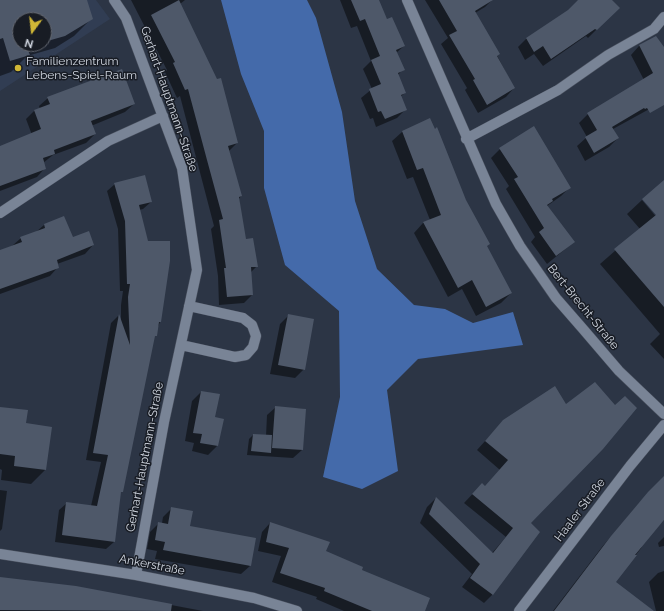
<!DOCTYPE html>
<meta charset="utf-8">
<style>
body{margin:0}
#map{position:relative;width:664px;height:611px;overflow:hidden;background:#2c3545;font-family:Raleway,sans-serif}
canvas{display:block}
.north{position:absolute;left:12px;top:12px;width:40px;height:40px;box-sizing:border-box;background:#181c24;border:1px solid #62666f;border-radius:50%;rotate:195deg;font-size:11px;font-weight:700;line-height:16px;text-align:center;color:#d0d6e0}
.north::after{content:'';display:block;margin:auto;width:14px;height:18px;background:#d0b736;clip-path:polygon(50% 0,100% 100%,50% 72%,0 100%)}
</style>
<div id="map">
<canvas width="664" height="611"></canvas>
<div class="north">N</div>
</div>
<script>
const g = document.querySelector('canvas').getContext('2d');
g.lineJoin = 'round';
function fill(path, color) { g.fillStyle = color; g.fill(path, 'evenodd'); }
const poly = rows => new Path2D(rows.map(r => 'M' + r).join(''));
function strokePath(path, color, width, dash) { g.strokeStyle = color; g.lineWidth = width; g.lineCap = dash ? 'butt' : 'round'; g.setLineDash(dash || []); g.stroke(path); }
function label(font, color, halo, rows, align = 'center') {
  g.font = font + ' Raleway,sans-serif'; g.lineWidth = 3; g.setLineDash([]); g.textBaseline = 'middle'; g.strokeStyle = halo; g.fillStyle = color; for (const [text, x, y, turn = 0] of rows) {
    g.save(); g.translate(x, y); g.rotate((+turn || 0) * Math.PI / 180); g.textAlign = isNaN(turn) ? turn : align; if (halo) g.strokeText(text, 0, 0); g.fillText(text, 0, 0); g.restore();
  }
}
fill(poly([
 [0,0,96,0,110,19,0,91],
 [20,20,44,20,44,44,20,44]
]), '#313d53');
fill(poly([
 [221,0,307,0,316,18,342,112,355,201,377,269,414,305,445,309,473,323,513,312,523,345,418,359,387,390,398,471,362,489,323,477,340,397,339,311,285,265,264,188,264,131,241,74]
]), '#446aaa');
fill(poly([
 [0,0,71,0,92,18,74,36,55,48,27,56,11,72,0,76],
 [20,20,44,20,44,44,20,44],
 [131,0,185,0,180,4,237,143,229,151,241,196,239,199,245,241,257,266,250,273,252,295,244,303,219,305,218,276,211,229,214,226,180,96,177,98,165,72,167,70],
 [340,0,378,0,387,20,404,46,396,53,403,69,398,75,405,93,400,97,405,110,397,118,376,127,373,118,370,119,361,98,372,89,363,69,371,61,357,26,351,28],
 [425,0,492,0,485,7,475,13,514,88,506,97,478,113,465,90,467,88,441,44,448,38],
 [580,0,611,0,618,8,588,38,586,36,543,66,534,54,525,60,518,47,526,39,568,11],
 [655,38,664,48,664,101,613,129,618,138,609,147,585,161,577,146,587,137,579,123,588,114,644,80,631,55,639,46],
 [48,98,134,104,125,112,91,126,95,134,86,143,53,155,43,163,45,168,37,177,0,191,0,148,32,135,26,119,35,110,40,109,39,106],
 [430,120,486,246,511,293,501,303,476,316,462,289,448,297,414,233,423,223,430,220,413,177,407,179,392,141,402,132],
 [500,149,570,187,561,196,547,206,574,242,547,264,531,242,535,237,506,189,509,186,491,158],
 [664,181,664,359,650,344,660,334,600,264,640,229,627,214,642,200,658,219],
 [115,184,151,202,143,209,139,210,160,322,153,338,122,491,119,494,114,542,106,549,55,542,59,510,67,503,91,506,101,462,86,460,111,323,118,316,121,323,121,305,123,291,120,291,118,229,107,191],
 [64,218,72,238,93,245,85,254,57,264,58,267,50,276,0,294,0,251,12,246,21,238,36,232,44,225],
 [289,315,304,369,295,378,270,374,280,324],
 [201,392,214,418,223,420,217,446,208,455,192,451,194,443,185,441,192,401],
 [276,407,305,409,302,450,293,458,247,455,249,439,253,435,266,436,267,415],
 [0,408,25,424,50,428,45,470,31,484,1,480,2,470,0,469],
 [503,421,529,523,539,532,492,595,484,603,462,587,472,574,420,523,427,507,436,498,492,553,506,537,464,503,482,484,485,487,500,470,477,450],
 [664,477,664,520,638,549,642,547,615,582,650,611,553,611,602,547,639,503],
 [0,490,7,491,2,529,0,531],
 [172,508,189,527,250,566,241,574,155,559,157,551,147,549,150,532,159,523,162,523,163,517],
 [270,523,360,570,424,611,344,611,316,599,317,597,272,582,281,556,258,551,262,532],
 [664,537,664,546,659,547,658,543],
 [664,571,664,611,656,611,649,582,658,573],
 [0,578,76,587,203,611,0,611]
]), '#0007');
fill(poly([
 [0,0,87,0,93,19,65,36,44,42,44,20,20,20,20,44,39,44,27,48,30,55,10,61,3,38,0,39],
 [179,0,217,79,221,78,238,143,228,146,242,196,239,197,246,239,253,238,258,267,251,267,253,295,227,297,224,268,226,268,219,220,223,219,207,160,188,89,185,90,173,63,175,62,151,15],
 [351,0,379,0,387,19,392,17,405,46,396,50,405,70,398,73,406,93,401,95,407,110,385,119,381,111,378,112,369,89,381,84,371,60,380,56,365,19,360,21],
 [439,0,493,0,475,11,500,54,497,56,515,88,487,105,473,80,475,79,449,35,457,31],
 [578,0,612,0,620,8,597,30,595,29,551,59,543,46,534,52,526,38,568,10],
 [656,36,664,47,664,105,650,113,647,108,645,109,644,108,612,127,619,138,594,153,585,137,597,130,587,113,653,73,639,45],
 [122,69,135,104,91,121,96,134,54,150,55,154,43,158,46,169,0,186,0,146,41,129,34,110,50,104,47,97],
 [430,118,435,129,437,127,466,200,490,244,487,246,512,293,486,307,472,280,458,288,423,222,441,215,423,168,417,170,402,131],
 [534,126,571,188,552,199,553,201,547,205,575,242,556,256,539,232,544,228,514,179,518,177,499,148],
 [145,175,152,202,139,205,148,241,170,241,170,261,161,322,159,322,157,336,155,336,123,492,121,492,115,542,62,535,66,502,97,506,108,455,93,453,119,314,130,345,128,297,130,284,127,284,125,221,114,183],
 [664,180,664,307,614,249,656,215,642,199],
 [64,216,73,237,89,231,94,245,57,260,59,268,0,289,0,250,22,242,20,237,45,228,44,224],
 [288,314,314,319,305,370,278,365],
 [595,382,615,405,625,396,637,408,603,449,531,523,540,532,493,595,470,578,480,564,477,561,429,514,436,497,493,553,513,528,472,494,482,483,485,486,508,460,485,441,503,420,555,386,566,404],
 [201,391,220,394,215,417,224,419,218,446,200,443,202,434,193,433],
 [275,406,306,409,303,450,272,448],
 [0,407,28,410,26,423,52,427,46,470,14,466,15,456,0,454],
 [253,434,272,435,271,453,251,451],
 [664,476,664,520,635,555,637,555,616,582,654,611,554,611,611,536,648,492],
 [171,507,193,511,190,526,256,538,251,566,163,550,165,542,155,540,158,522,168,524],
 [270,522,330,542,326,551,363,567,362,570,430,598,425,611,372,611,324,591,325,588,280,573,289,548,266,542],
 [0,577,76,586,172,604,171,611,0,610]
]), '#4e5869');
const street = poly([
 [114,0,126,18,182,168,197,270,164,422,136,575],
 [407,0,496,204,520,246,556,298,583,329,619,371,664,414],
 [466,139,558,90,608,55,654,29,664,17],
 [0,213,108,141,163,116],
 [181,345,235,357,246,355,253,347,256,336,252,325,243,318,189,306],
 [0,554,136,575,254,598,297,611],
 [519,611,630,466,664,425]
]);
strokePath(street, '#49505e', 11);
strokePath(street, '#798496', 10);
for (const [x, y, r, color] of [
 [18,68,4,"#d0b736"]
]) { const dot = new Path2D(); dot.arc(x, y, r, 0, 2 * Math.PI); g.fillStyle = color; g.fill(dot); strokePath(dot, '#181c24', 1.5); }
label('12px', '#d0d6e0', '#181c24', [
 ["Familienzentrum",26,61],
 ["Lebens-Spiel-Raum",26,75]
], 'left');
label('12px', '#d0d6e0', '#181c24', [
 ["Gerhart-Hauptmann-Straße",169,99,71],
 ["Bert-Brecht-Straße",583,307,51],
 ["Gerhart-Hauptmann-Straße",145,457,-79],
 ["Haaler Straße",580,510,-53],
 ["Ankerstraße",152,565,11]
]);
</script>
